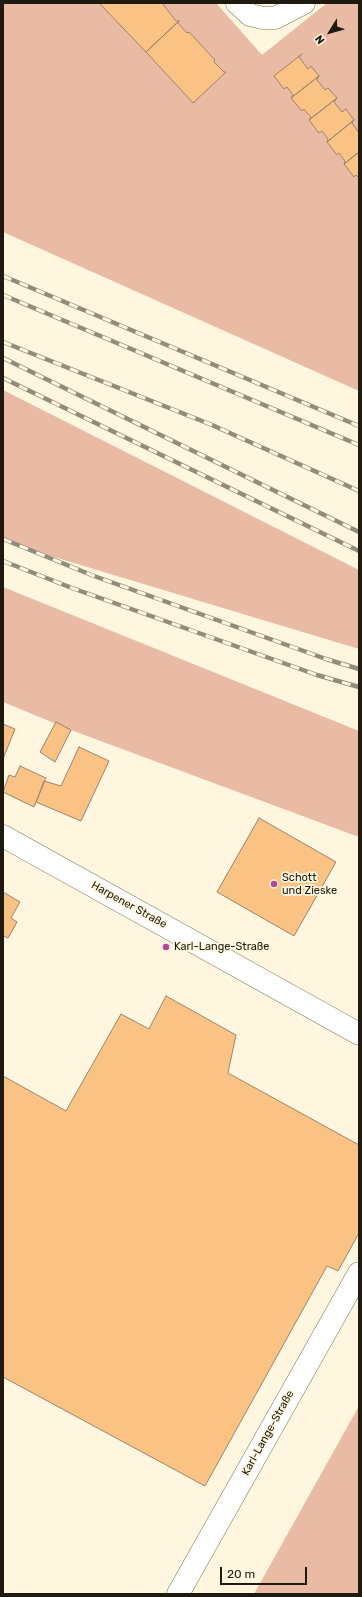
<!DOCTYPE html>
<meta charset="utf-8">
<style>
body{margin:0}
#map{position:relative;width:362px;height:1597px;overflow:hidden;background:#fef6de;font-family:Rubik,sans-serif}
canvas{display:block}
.frame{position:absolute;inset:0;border:4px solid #1e1a0f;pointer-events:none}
.north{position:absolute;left:310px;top:12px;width:40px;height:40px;-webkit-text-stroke:3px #fef6de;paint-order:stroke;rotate:233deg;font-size:11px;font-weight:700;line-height:16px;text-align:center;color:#1e1a0f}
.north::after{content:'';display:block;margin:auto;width:14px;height:18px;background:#1e1a0f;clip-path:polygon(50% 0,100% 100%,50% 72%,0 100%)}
.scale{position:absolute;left:220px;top:1567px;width:87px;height:18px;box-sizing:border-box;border:2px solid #1e1a0f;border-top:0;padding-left:5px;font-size:12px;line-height:14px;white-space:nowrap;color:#1e1a0f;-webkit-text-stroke:3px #fef6de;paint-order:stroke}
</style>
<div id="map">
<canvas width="362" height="1597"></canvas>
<div class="frame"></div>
<div class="north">N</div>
<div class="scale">20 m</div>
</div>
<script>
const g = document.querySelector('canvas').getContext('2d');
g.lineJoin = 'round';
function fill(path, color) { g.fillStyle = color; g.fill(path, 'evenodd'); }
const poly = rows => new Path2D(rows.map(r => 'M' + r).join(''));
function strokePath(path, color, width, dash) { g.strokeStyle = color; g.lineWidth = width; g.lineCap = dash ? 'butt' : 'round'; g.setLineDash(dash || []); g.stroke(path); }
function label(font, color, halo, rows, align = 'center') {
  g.font = font + ' Rubik,sans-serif'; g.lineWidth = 3.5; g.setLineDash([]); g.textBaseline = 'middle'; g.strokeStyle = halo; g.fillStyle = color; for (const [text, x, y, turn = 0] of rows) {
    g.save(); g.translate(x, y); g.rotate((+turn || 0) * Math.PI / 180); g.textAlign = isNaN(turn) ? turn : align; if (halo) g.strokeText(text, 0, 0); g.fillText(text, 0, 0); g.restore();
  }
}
fill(poly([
 [3,3,216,3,262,55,327,3,359,3,359,391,3,232],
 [3,390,359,570,359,649,21,547,3,539],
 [3,587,359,731,359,837,71,730,3,702],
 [359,1406,359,1594,254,1594]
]), '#eabba4');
const building = poly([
 [99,3,162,3,176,21,179,21,146,52,99,3],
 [179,21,178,23,187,33,189,32,215,60,214,62,224,72,226,72,193,103,146,52,179,21],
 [302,54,299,57,308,69,311,66,319,76,291,98,293,95,287,87,284,89,274,76,302,54],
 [319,76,317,80,325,90,328,88,337,98,309,120,311,117,307,113,304,109,302,111,291,98,319,76],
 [337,98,334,102,342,112,346,109,354,120,327,142,328,139,322,131,319,133,309,120,337,98],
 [354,120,352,123,359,133,359,152,344,164,345,161,339,153,337,155,327,142,354,120],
 [359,152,359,178,356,175,354,177,344,164,359,152],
 [56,722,71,730,55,762,40,752,56,722],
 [3,724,15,729,3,759,3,724],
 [79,747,109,761,81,821,36,802,44,781,61,786,79,747],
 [20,766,46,778,34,807,3,792,9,775,15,777,20,766],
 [259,818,336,862,294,936,217,892,259,818],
 [3,892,20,902,11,918,17,922,8,938,3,936,3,892],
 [166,996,236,1035,228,1073,359,1145,359,1233,338,1271,327,1266,205,1486,3,1377,3,1076,66,1111,121,1014,149,1029,166,996]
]);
fill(building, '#fbc383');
strokePath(building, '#99846d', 1);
const minor = poly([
 [237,3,250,15,263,18,275,18,304,3],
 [3,836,359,1034],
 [178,1594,359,1273]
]);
strokePath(minor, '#7c7357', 23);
strokePath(minor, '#fff', 22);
const rail = poly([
 [3,276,359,426],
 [3,295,359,445],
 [3,342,212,425,359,491],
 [3,358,359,532],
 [3,378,359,551],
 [3,539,94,576,326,659,359,669],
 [3,561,72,588,317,675,359,687]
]);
strokePath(rail, '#928c7b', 4.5);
strokePath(rail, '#fef6de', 3, [9]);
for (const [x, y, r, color] of [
 [274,884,4,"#ba459c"],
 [166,947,4,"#ba459c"]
]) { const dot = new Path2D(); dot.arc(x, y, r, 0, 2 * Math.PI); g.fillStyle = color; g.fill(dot); strokePath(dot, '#fef6de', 1.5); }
label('11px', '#1e1a0f', '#fef6de', [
 ["Schott",282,878],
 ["und Zieske",282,891],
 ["Karl-Lange-Straße",174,947]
], 'left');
label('11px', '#1e1a0f', '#fef6de', [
 ["Harpener Straße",129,905,29],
 ["Karl-Lange-Straße",268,1433,-61]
]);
</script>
